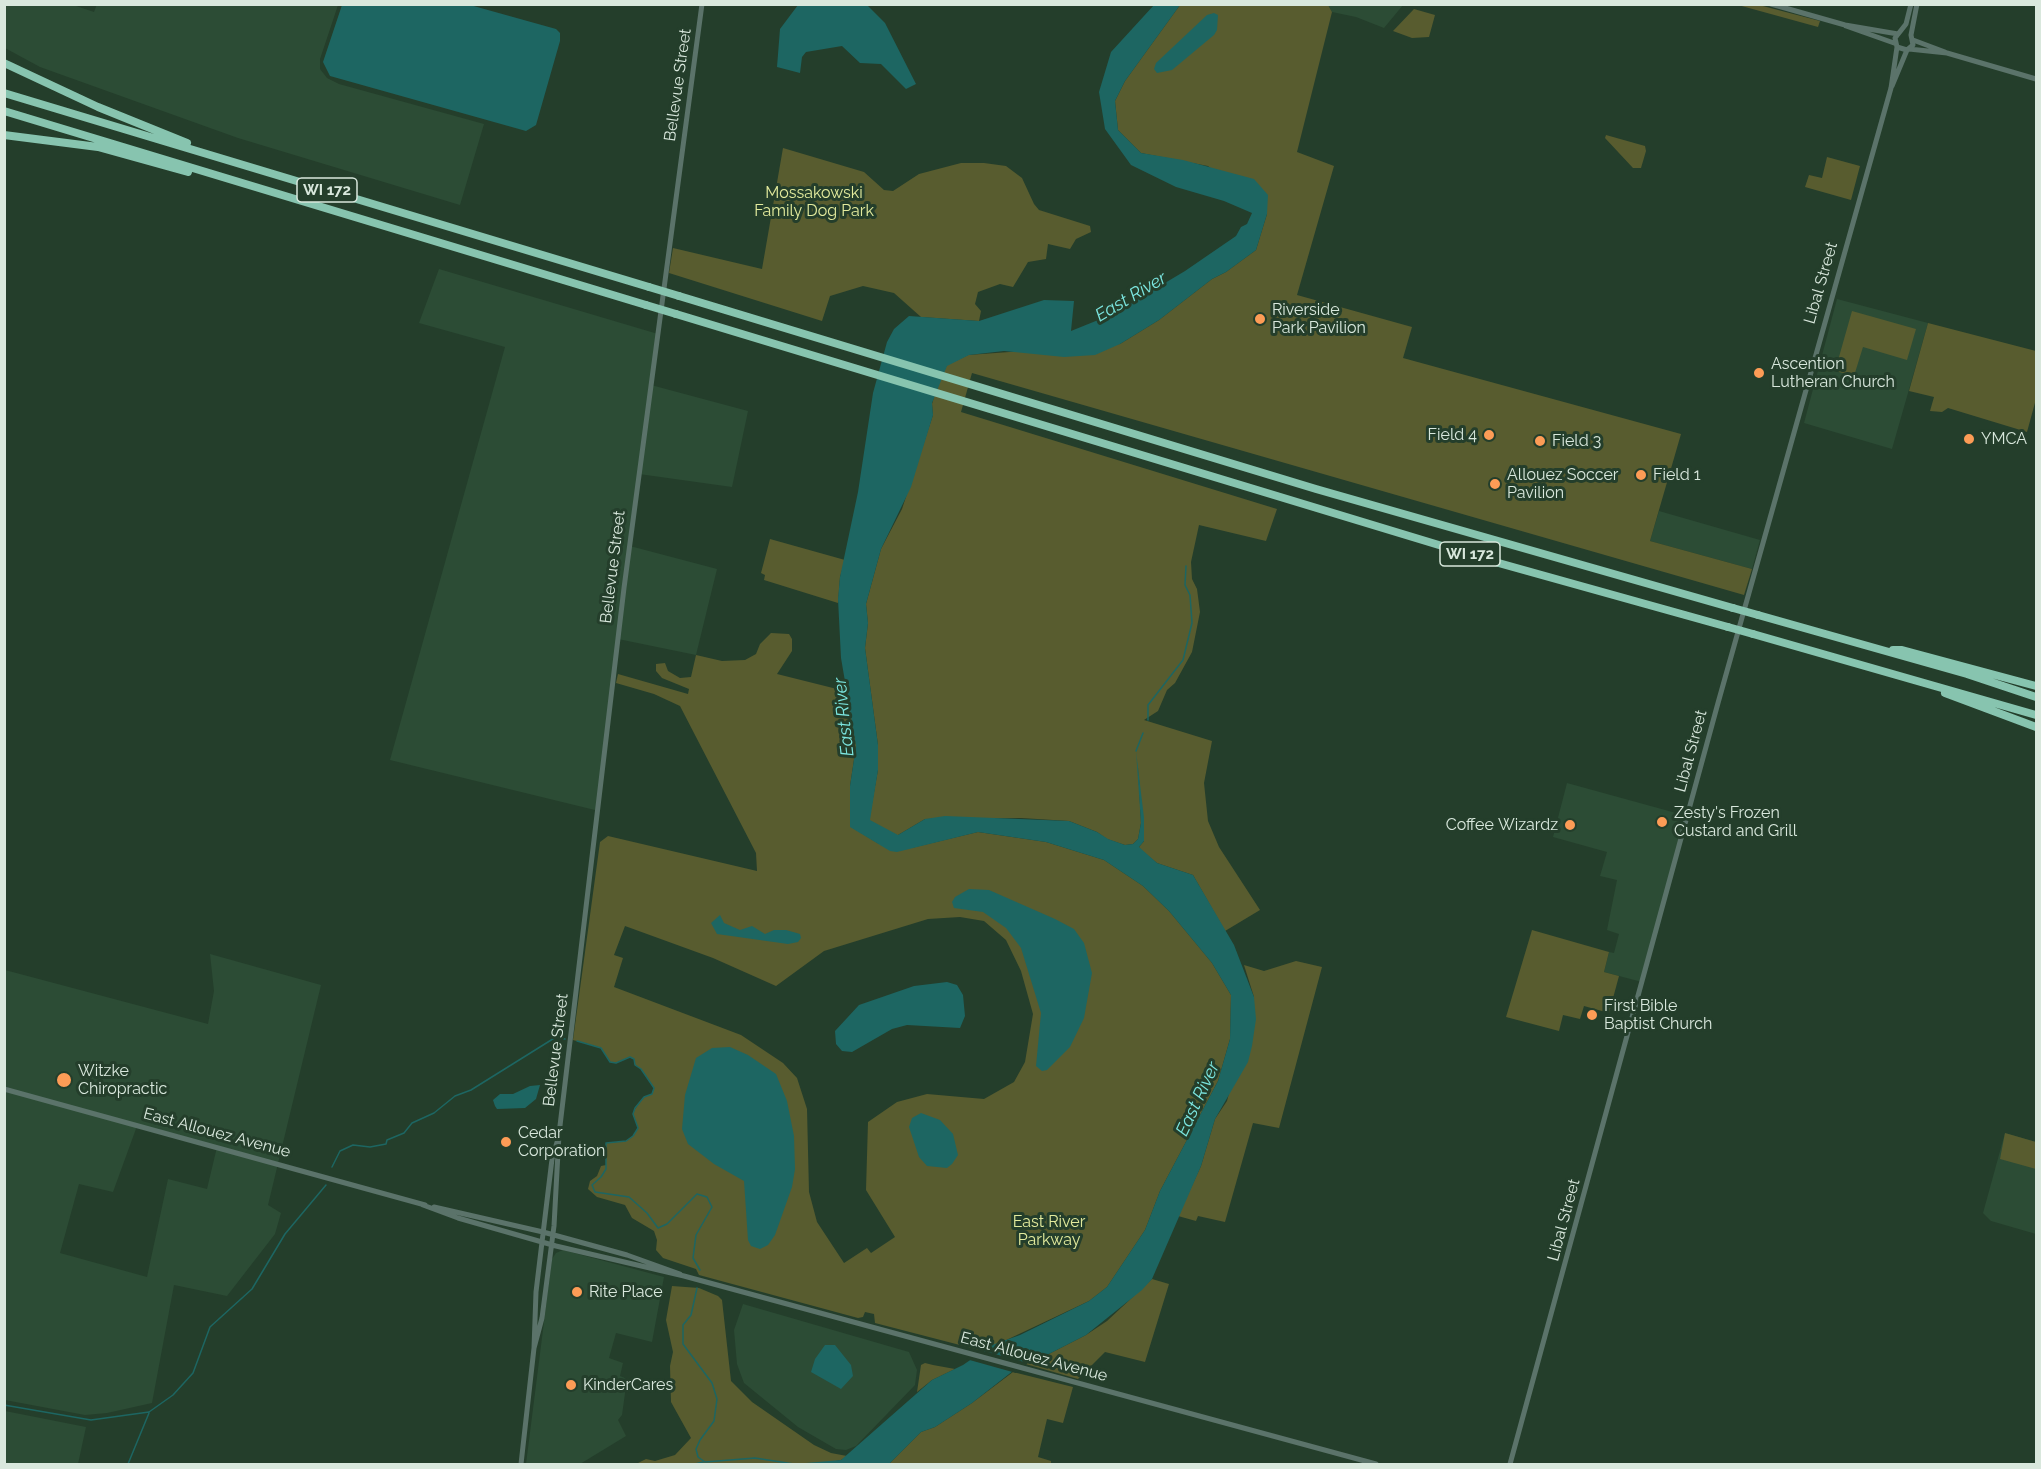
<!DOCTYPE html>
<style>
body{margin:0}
#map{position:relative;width:2041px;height:1469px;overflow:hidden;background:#243e2b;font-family:Raleway,sans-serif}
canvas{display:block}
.frame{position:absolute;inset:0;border:6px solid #d9e8dd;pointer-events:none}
</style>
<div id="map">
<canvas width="2041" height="1469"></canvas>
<div class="frame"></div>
</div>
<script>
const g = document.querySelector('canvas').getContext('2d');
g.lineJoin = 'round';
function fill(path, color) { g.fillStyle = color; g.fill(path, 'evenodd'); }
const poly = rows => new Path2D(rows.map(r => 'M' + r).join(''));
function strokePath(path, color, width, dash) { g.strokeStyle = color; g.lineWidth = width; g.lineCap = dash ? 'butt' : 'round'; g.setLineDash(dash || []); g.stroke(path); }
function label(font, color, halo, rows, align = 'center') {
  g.font = font + ' Raleway,sans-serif'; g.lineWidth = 6; g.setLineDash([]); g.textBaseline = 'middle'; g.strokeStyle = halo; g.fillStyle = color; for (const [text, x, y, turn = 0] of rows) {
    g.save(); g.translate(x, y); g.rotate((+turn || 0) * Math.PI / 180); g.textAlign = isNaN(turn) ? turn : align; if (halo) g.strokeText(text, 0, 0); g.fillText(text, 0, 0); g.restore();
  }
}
fill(poly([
 [97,4,338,5,320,59,320,69,327,78,339,84,484,124,460,205,238,138,40,67,5,48,5,5,73,5,94,12],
 [1328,5,1403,5,1384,28,1356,17,1332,12],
 [439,269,658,334,651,385,748,411,732,487,639,474,630,546,717,569,696,655,618,639,599,811,390,760,505,347,419,323],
 [1837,299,1928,323,1892,449,1804,423],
 [1659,511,1760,540,1752,569,1650,541],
 [1567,783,1687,816,1642,982,1604,972,1609,952,1614,953,1619,934,1607,930,1617,880,1600,876,1607,852,1553,837],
 [210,954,321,985,268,1205,281,1213,275,1234,227,1296,174,1285,152,1403,107,1413,85,1415,5,1400,5,970,208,1024,214,991],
 [137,1126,217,1147,207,1189,168,1179,147,1277,60,1253,79,1184,113,1192],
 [2005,1133,2036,1142,2036,1234,1991,1221,1983,1213],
 [563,1250,664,1277,652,1342,616,1333,609,1358,623,1363,620,1376,627,1379,622,1415,618,1420,626,1436,580,1464,526,1464,552,1259,556,1253],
 [743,1304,909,1352,917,1370,915,1385,856,1446,846,1450,836,1449,798,1427,744,1383,737,1364,734,1330],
 [5,1411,86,1427,78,1464,5,1464]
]), '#2c4c35');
fill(poly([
 [1180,5,1328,5,1332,12,1297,152,1334,166,1297,295,1412,327,1403,358,1681,434,1650,541,1752,569,1744,595,972,373,961,412,1277,509,1266,541,1199,525,1191,562,1192,579,1197,589,1200,612,1192,652,1175,683,1167,690,1158,711,1144,720,1212,741,1204,783,1208,821,1219,847,1260,910,1225,931,1193,875,1157,863,1141,850,1139,847,1144,841,1138,767,1141,823,1138,839,1133,844,1125,845,1107,839,1097,832,1069,821,1021,818,925,819,898,835,911,848,978,832,1046,842,1104,860,1143,886,1169,911,1212,963,1231,995,1230,1039,1218,1081,1160,1191,1145,1230,1107,1287,1089,1301,983,1351,875,1323,874,1314,865,1312,863,1317,858,1318,699,1275,696,1269,663,1258,656,1250,657,1240,654,1231,632,1218,625,1205,597,1197,588,1189,590,1181,597,1176,601,1166,606,1165,606,1143,626,1141,633,1136,638,1128,633,1114,635,1109,644,1097,652,1094,654,1088,641,1069,635,1065,634,1059,630,1057,616,1063,610,1062,601,1048,573,1040,600,842,608,836,757,871,756,853,680,706,654,694,616,683,618,674,688,694,689,689,662,678,656,671,656,664,665,663,668,671,680,678,691,677,696,655,722,661,745,660,756,654,760,644,771,633,789,634,792,639,792,651,777,674,849,692,856,746,850,786,850,826,879,844,869,820,878,770,878,745,865,648,868,623,866,604,881,549,902,509,933,415,932,404,938,383,947,365,968,355,1120,344,1159,320,1212,279,1226,272,1256,250,1267,214,1208,166,1141,153,1118,130,1115,101,1125,81],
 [960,917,984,921,1006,940,1021,971,1033,1014,1025,1062,1014,1082,984,1099,927,1094,897,1102,868,1122,866,1190,895,1237,871,1253,867,1248,844,1263,817,1222,809,1192,807,1109,797,1078,783,1063,741,1035,614,987,623,958,614,955,625,926,713,958,776,986,824,951,928,919],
 [1738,5,1759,5,1820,21,1818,27],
 [1414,9,1435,15,1429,37,1412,38,1393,31],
 [1606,135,1645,146,1646,151,1641,168,1633,168,1605,138],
 [783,148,864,172,884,190,893,191,919,174,961,163,984,163,1006,166,1022,178,1034,204,1039,210,1090,226,1091,232,1076,239,1070,249,1048,244,1046,259,1028,262,1013,287,1000,284,978,292,975,304,981,311,979,321,921,317,894,293,863,286,830,296,822,321,669,273,673,248,762,269],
 [1827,157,1860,166,1851,200,1805,187,1809,175,1822,178],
 [1852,311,1916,329,1907,360,1863,347,1854,376,1835,371],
 [1928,323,2036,351,2036,399,2027,432,1948,408,1942,412,1930,411,1934,397,1909,391],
 [770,539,845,560,840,577,838,603,764,580,765,575,761,573],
 [1532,930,1609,952,1604,972,1619,976,1609,1013,1584,1006,1580,1019,1563,1015,1559,1031,1506,1017],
 [1296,961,1322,967,1279,1128,1253,1123,1225,1222,1198,1216,1196,1221,1178,1216,1201,1166,1215,1119,1227,1101,1254,997,1244,965,1264,971],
 [2005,1133,2036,1142,2036,1169,2000,1159],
 [1152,1279,1169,1284,1145,1362,1105,1352,1078,1379,1022,1363,1041,1358,1086,1335,1107,1321],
 [672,1286,699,1288,718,1296,722,1300,731,1381,752,1402,814,1445,831,1453,847,1456,841,1460,826,1463,794,1464,636,1464,646,1459,655,1461,675,1455,691,1438,671,1402,670,1366,673,1352,666,1320],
 [925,1363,933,1365,955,1369,932,1380,917,1392,921,1365],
 [1013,1372,1073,1387,1063,1423,1047,1419,1038,1457,1051,1461,1051,1464,889,1464,921,1432,935,1427,972,1403]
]), '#585c2f');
fill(poly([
 [342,5,470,5,556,29,560,33,560,41,536,125,526,131,330,76,323,62],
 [798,5,867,5,885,23,916,84,906,89,881,64,860,63,842,46,806,52,802,57,800,73,777,67,780,29],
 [1154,5,1180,5,1125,81,1115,101,1118,130,1141,153,1183,160,1254,179,1268,195,1267,214,1256,250,1226,272,1212,279,1159,320,1120,344,1095,355,1064,357,1004,351,969,355,947,366,932,403,933,415,911,487,881,549,866,604,868,623,865,648,878,745,878,770,870,820,898,835,925,819,945,816,1069,821,1097,832,1108,839,1125,845,1133,844,1138,839,1141,823,1136,751,1144,818,1144,841,1139,847,1157,863,1193,875,1234,945,1254,997,1256,1019,1252,1046,1248,1062,1215,1119,1201,1166,1152,1279,1142,1290,1086,1335,1041,1358,1027,1360,972,1403,935,1427,921,1432,889,1464,794,1464,841,1460,932,1380,963,1365,992,1345,1020,1335,1089,1301,1107,1287,1145,1230,1160,1191,1218,1081,1230,1039,1231,995,1212,963,1169,911,1143,886,1104,860,1046,842,978,832,897,852,890,851,850,827,850,786,856,746,841,658,838,599,840,577,858,492,873,393,887,342,894,329,909,316,979,321,1044,300,1074,301,1071,331,1113,314,1185,271,1236,236,1241,227,1247,224,1252,213,1224,201,1176,187,1131,165,1105,129,1099,92,1111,52],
 [1214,13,1218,15,1217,30,1214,35,1172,70,1157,73,1154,69,1156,63,1207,15],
 [969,889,989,890,1055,919,1074,929,1084,943,1092,973,1084,1018,1070,1047,1047,1070,1042,1071,1036,1066,1041,1013,1021,948,1006,928,983,912,954,908,952,902,955,897],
 [720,915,724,923,740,930,752,926,765,934,774,930,786,930,800,934,801,938,798,942,788,944,717,934,711,923],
 [947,982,957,985,963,995,965,1016,960,1028,907,1025,892,1029,852,1052,842,1051,836,1044,835,1031,859,1005,914,986],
 [730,1047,748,1055,776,1074,787,1101,794,1136,795,1169,792,1187,775,1235,768,1245,760,1249,751,1246,748,1240,744,1181,714,1164,688,1144,682,1129,685,1095,696,1058,712,1048],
 [540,1085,536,1099,525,1108,497,1109,495,1106,493,1100,500,1094,513,1094,530,1086],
 [921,1113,940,1120,953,1134,958,1155,952,1164,947,1168,927,1166,919,1157,909,1127,912,1118],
 [825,1345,835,1345,851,1365,853,1376,841,1389,811,1372,815,1359]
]), '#1d6662');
fill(poly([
 [980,1350,1028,1363,1016,1373,966,1359]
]), '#243e2b');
strokePath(poly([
 [1148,720,1148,705,1183,660,1192,623,1190,595,1185,585,1186,566],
 [1136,751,1143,733],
 [577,1041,601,1048,610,1062,616,1063,630,1057,634,1059,635,1065,641,1069,654,1088,652,1094,644,1097,635,1108,633,1114,638,1128,633,1136,626,1141,606,1143,606,1169,601,1177,592,1185,595,1192,629,1197,647,1213,658,1228,667,1224,697,1194,707,1197,712,1207,696,1235,693,1258,700,1270],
 [332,1167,340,1151,353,1145,370,1147,386,1144,387,1140,404,1133,412,1123,434,1113,455,1096,471,1090,556,1037,565,1039],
 [697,1288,691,1315,683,1325,683,1344,712,1383,717,1399,714,1421,700,1440,696,1449,698,1457,705,1462,755,1458,794,1464],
 [4,1405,91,1420,149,1412,173,1395,193,1373,210,1327,252,1289,285,1234,326,1185],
 [128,1464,149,1413],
 [695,1464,703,1462]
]), '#1d6662', 1.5);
strokePath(poly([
 [1771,4,1845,25,1898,34],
 [1846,26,1894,43],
 [1913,40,1945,52],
 [1897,47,1907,50,1913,45,1911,35,1917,4],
 [1909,49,1947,53,2036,79],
 [1892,86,1907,50],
 [4,1089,425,1205],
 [423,1205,458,1218,556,1246,684,1276,1376,1464],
 [434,1207,543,1232,627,1255,680,1274],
 [534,1348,542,1318,554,1226,559,1134,624,588,702,4],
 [521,1464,534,1348,536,1292,552,1159,558,1139],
 [1510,1464,1718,703,1891,88,1897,47,1895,38,1906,24,1911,4]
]), '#5b736a', 5);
strokePath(poly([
 [4,63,98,107,187,143],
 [4,93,649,287],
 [4,111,646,305],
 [4,135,98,147,188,172],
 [679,296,1316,489,1733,608],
 [676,314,1495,562,1728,627],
 [1758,615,1967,674,2036,697],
 [1753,634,2036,715],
 [1893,650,1902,650,2036,686],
 [1945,693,2036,727]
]), '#87c4af', 8);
strokePath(poly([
 [649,287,679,296],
 [646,305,676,314],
 [1733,608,1758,615],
 [1728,627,1753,634]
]), '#87c4af', 8);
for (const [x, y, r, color] of [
 [1260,319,6,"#fd9c56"],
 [1759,373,6,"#fd9c56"],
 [1489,435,6,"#fd9c56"],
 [1969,439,6,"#fd9c56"],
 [1540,441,6,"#fd9c56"],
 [1641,475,6,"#fd9c56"],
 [1495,484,6,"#fd9c56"],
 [1662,822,6,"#fd9c56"],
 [1570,825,6,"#fd9c56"],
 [1592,1015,6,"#fd9c56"],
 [64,1080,8,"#fd9c56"],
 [506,1142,6,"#fd9c56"],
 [577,1292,6,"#fd9c56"],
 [571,1385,6,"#fd9c56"]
]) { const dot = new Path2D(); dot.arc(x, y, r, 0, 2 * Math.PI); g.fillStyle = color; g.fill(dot); strokePath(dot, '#243e2b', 2); }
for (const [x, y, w] of [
 [327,190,60],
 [1470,554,60]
]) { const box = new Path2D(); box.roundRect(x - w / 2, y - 12, w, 24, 4.5); g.fillStyle = '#243e2b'; g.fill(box); strokePath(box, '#d9e8dd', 1.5); }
label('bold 15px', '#d9e8dd', null, [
 ["WI 172",327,190],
 ["WI 172",1470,554]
]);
label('16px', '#d9e8dd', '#243e2b', [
 ["Bellevue Street",678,85,-82],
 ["Libal Street",1821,283,-74],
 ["Bellevue Street",613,567,-83],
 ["Libal Street",1691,751,-75],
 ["Bellevue Street",556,1050,-83],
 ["East Allouez Avenue",217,1133,15],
 ["Libal Street",1564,1220,-75],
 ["East Allouez Avenue",1034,1357,15]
]);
label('16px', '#e3eb9d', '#243e2b', [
 ["Mossakowski",814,193],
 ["Family Dog Park",814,211],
 ["East River",1049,1222],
 ["Parkway",1049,1240]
]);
label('16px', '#d9e8dd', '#243e2b', [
 ["Riverside",1272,310],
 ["Park Pavilion",1272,328],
 ["Ascention",1771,364],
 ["Lutheran Church",1771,382],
 ["Field 4",1477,435,"right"],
 ["YMCA",1981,439],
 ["Field 3",1552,441],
 ["Allouez Soccer",1507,475],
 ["Pavilion",1507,493],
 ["Field 1",1653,475],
 ["Zesty's Frozen",1674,813],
 ["Custard and Grill",1674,831],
 ["Coffee Wizardz",1558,825,"right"],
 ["First Bible",1604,1006],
 ["Baptist Church",1604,1024],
 ["Witzke",78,1071],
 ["Chiropractic",78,1089],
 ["Cedar",518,1133],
 ["Corporation",518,1151],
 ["Rite Place",589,1292],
 ["KinderCares",583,1385]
], 'left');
label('italic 18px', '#7ce7e1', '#243e2b', [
 ["East River",1131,297,-31],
 ["East River",844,717,-96],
 ["East River",1198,1099,-65]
]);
</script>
